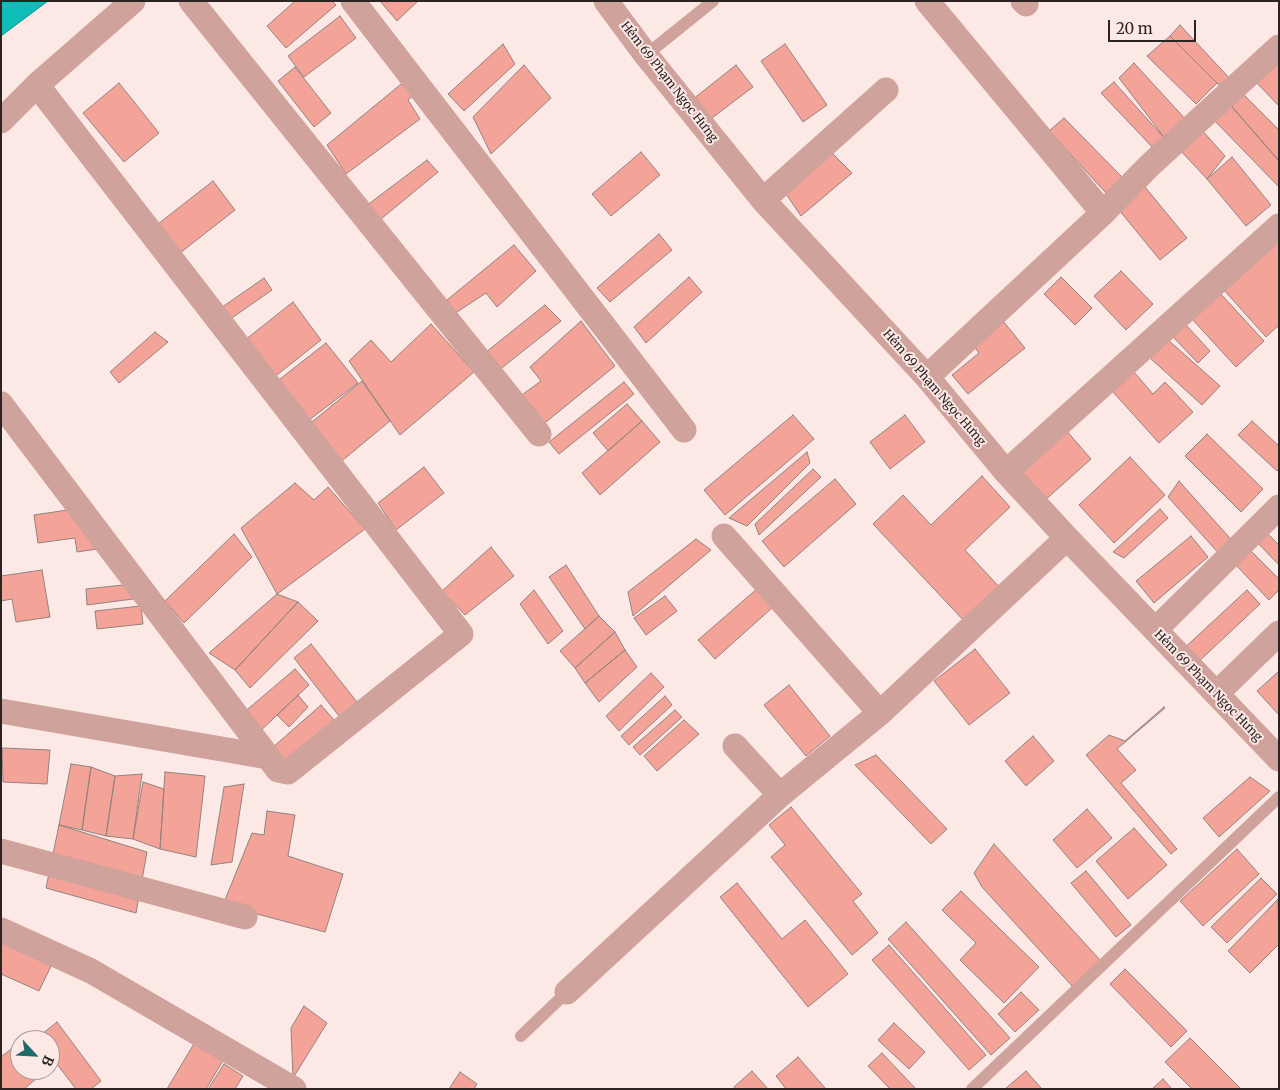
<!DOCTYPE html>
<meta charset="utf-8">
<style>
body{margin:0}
#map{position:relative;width:1280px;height:1090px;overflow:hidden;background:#fce9e6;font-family:Merriweather,serif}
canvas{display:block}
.frame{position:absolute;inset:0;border:2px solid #2b2423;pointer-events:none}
.north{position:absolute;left:10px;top:1030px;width:50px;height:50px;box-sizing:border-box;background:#fce9e6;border:1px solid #a89a98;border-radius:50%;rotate:115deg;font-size:14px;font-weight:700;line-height:20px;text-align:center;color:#2b2423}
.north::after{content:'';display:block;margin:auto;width:18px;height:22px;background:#1f6b69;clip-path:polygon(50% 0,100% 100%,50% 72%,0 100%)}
.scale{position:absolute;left:1108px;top:20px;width:88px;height:22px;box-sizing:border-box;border:2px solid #2b2423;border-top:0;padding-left:6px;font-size:15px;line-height:18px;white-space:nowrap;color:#2b2423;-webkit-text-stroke:4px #fce9e6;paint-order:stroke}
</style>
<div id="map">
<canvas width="1280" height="1090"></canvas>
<div class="frame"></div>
<div class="north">B</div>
<div class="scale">20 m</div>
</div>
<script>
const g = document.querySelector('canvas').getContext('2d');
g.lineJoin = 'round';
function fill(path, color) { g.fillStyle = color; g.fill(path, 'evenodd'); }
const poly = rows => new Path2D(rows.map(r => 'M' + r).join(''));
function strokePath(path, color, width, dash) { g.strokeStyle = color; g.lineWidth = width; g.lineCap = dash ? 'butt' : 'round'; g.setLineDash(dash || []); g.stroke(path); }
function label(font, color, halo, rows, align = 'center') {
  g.font = font + ' Merriweather,serif'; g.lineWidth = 4; g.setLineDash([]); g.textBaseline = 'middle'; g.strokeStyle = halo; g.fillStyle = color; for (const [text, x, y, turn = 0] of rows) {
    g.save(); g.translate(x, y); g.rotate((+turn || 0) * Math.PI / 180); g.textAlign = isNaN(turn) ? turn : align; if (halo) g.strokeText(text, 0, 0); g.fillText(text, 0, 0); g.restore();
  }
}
const water = poly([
 [1,1,48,1,1,36,1,1]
]);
fill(water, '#0ebcb8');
strokePath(water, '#178e8b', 1);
const building = poly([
 [295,1,332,1,336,5,286,48,267,26,295,1],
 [380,1,418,1,397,21,380,1],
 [340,16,356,38,304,77,288,56,340,16],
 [1180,25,1233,82,1222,88,1170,36,1180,25],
 [1170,36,1217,83,1196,104,1147,56,1170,36],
 [503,44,515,64,464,111,448,94,503,44],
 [785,44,827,105,803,122,761,61,785,44],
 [1279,58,1279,106,1254,80,1279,58],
 [1134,63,1188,122,1167,141,1119,78,1134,63],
 [524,65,551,98,491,154,473,117,524,65],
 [736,65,753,87,704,124,688,103,736,65],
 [295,67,331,113,314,127,278,81,295,67],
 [406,80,415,94,408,100,420,119,346,174,327,145,406,80],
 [1114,82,1167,141,1154,149,1101,93,1114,82],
 [119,83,159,133,124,162,83,113,119,83],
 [1241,92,1279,130,1279,161,1227,101,1241,92],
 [1227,101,1279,161,1279,187,1210,116,1227,101],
 [1064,118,1124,179,1107,194,1049,131,1064,118],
 [1201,129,1225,156,1207,179,1179,149,1201,129],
 [830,151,852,173,801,216,784,191,830,151],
 [641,152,660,175,611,216,592,194,641,152],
 [1232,157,1271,205,1246,226,1207,179,1232,157],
 [427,160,438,172,381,219,366,206,427,160],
 [213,181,235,210,180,253,158,224,213,181],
 [1145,187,1187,238,1160,260,1119,210,1145,187],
 [659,234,672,250,610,302,597,288,659,234],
 [1279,239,1279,325,1266,337,1224,290,1279,239],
 [514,245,536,271,497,307,486,293,454,314,447,300,514,245],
 [1121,271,1153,304,1126,330,1094,296,1121,271],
 [689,277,702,292,646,343,634,327,689,277],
 [1061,277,1092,308,1075,325,1044,294,1061,277],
 [264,278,272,290,226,322,218,310,264,278],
 [1220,293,1264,341,1236,367,1192,319,1220,293],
 [293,302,321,340,268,382,240,344,293,302],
 [545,305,561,321,494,374,481,356,545,305],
 [581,321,615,366,541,426,519,397,541,381,530,367,581,321],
 [1003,321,1025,348,968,394,952,375,979,353,973,345,1003,321],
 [431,324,474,372,400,435,349,361,371,340,391,362,431,324],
 [1186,325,1210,351,1198,363,1173,337,1186,325],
 [155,332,168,342,119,383,110,372,155,332],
 [1167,339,1220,386,1202,405,1150,358,1167,339],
 [326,343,358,383,301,426,271,386,326,343],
 [1134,372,1153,394,1165,382,1193,412,1159,443,1113,392,1134,372],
 [362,381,390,421,337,465,307,426,362,381],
 [624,382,634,394,559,454,549,442,624,382],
 [627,404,642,421,608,451,593,433,627,404],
 [793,415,814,439,725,515,704,490,793,415],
 [905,415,925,442,890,469,870,442,905,415],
 [642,421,660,442,600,495,582,473,642,421],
 [1252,421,1279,446,1279,469,1277,471,1238,435,1252,421],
 [1065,429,1091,459,1043,502,1017,472,1065,429],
 [1207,434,1263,489,1241,512,1185,456,1207,434],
 [807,452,810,463,747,526,729,518,807,452],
 [1130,457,1165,495,1114,543,1079,505,1130,457],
 [424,467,444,493,396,530,378,503,424,467],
 [813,469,821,477,759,535,755,524,813,469],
 [982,476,1010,507,965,550,1002,590,966,623,873,524,903,495,931,525,982,476],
 [835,479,856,504,784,567,762,541,835,479],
 [1179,481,1236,545,1222,557,1168,497,1179,481],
 [295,483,314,500,328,487,365,529,277,594,241,528,295,483],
 [74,509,104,548,77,552,75,538,38,543,34,515,74,509],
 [1160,509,1168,518,1124,558,1113,552,1160,509],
 [1261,527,1279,545,1279,565,1251,536,1261,527],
 [234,534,252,557,184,623,165,601,234,534],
 [1191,536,1208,557,1154,603,1136,581,1191,536],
 [696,539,711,550,633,616,628,592,696,539],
 [491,547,514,576,465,615,442,591,491,547],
 [1249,549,1279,579,1279,590,1269,600,1234,563,1249,549],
 [566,565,599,616,585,629,549,577,566,565],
 [42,570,50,617,16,622,12,599,1,601,1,576,42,570],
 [766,581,782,599,715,659,698,640,766,581],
 [132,584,133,599,87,605,86,589,132,584],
 [534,590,563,631,548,644,520,604,534,590],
 [1247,590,1260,604,1194,666,1180,652,1247,590],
 [277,594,298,602,235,670,209,653,277,594],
 [665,596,677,611,646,635,634,618,665,596],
 [298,602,318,621,250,688,235,670,298,602],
 [141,606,143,624,97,629,95,611,141,606],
 [599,616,615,632,575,668,560,651,599,616],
 [615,632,625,650,585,683,575,668,615,632],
 [311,644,357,702,339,716,294,658,311,644],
 [975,649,1010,693,969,725,934,681,975,649],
 [625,650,637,667,599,702,585,683,625,650],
 [295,669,309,685,257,734,242,714,295,669],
 [1279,671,1279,715,1257,691,1279,671],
 [651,673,664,687,619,731,606,716,651,673],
 [789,685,830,736,806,756,764,705,789,685],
 [298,695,308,707,289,727,277,715,298,695],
 [665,696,672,705,629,745,621,736,665,696],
 [321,705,334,720,285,763,272,748,321,705],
 [1164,707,1165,708,1117,749,1136,770,1121,783,1177,849,1171,854,1086,755,1109,735,1125,741,1164,707],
 [675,710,682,717,640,755,633,747,675,710],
 [684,720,699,734,657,771,644,756,684,720],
 [1033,736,1054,761,1026,786,1005,761,1033,736],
 [2,748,50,750,47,784,3,782,2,748],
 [876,755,947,829,931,844,855,765,876,755],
 [71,764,91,767,82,830,59,825,71,764],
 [91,767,115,776,106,836,82,830,91,767],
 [165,772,205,776,196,857,160,849,165,772],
 [142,774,133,839,106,836,115,776,142,774],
 [1250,777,1270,791,1219,837,1203,818,1250,777],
 [143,782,164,789,160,849,133,839,143,782],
 [244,784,232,862,211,865,224,787,244,784],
 [791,807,862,894,853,901,878,933,852,955,771,857,785,845,769,825,791,807],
 [1087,809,1112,838,1077,868,1053,840,1087,809],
 [267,811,295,815,288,856,343,874,325,932,223,905,252,833,264,835,267,811],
 [59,825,147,852,136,913,46,888,59,825],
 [1134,828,1167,865,1128,899,1096,861,1134,828],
 [994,844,1101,961,1073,987,982,887,974,873,994,844],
 [1237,849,1259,874,1203,926,1180,901,1237,849],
 [1086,871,1131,925,1116,937,1071,883,1086,871],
 [1261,878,1277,894,1227,943,1211,927,1261,878],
 [737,883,782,939,805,920,848,974,808,1007,720,897,737,883],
 [961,891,1039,967,1004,1003,960,960,976,943,942,910,961,891],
 [1278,899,1279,944,1250,973,1228,951,1278,899],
 [906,922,1010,1038,991,1055,888,939,906,922],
 [1,941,53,962,39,991,1,974,1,941],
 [889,945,986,1055,969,1070,872,960,889,945],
 [1125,969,1187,1031,1171,1047,1110,984,1125,969],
 [1021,992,1039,1010,1015,1032,998,1014,1021,992],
 [304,1006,327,1023,293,1078,291,1028,304,1006],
 [57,1022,101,1081,91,1089,76,1089,50,1055,50,1040,39,1040,37,1038,57,1022],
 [894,1023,925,1052,909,1069,878,1040,894,1023],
 [198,1037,227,1054,206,1089,167,1089,198,1037],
 [1190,1038,1241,1089,1192,1089,1165,1062,1190,1038],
 [20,1042,20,1070,47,1070,24,1089,1,1089,1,1057,20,1042],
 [882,1053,916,1089,890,1089,868,1066,882,1053],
 [798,1057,826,1089,786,1089,776,1076,798,1057],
 [224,1064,243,1076,235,1089,208,1089,224,1064],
 [752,1071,768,1089,735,1089,734,1087,752,1071],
 [1026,1071,1042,1089,1005,1089,1026,1071],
 [460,1072,477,1084,474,1089,449,1089,460,1072],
 [1163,1079,1172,1089,1152,1089,1163,1079]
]);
fill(building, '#f3a398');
strokePath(building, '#93827f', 1);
strokePath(poly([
 [646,55,713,1],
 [521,1036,567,992],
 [972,1089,1279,797]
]), '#cfa29b', 12);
strokePath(poly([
 [191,1,539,434],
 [353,1,684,430],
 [606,1,646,55,763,200,927,377,1006,472,1067,538,1279,759],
 [927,1,1103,213],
 [1023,1,1026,4],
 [1,121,37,85,133,1],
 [763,200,886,90],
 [927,377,1103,213,1149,166,1279,47],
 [1,404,278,770,288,772,461,634,37,85],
 [1006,472,1279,226],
 [724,536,880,713],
 [1155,630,1279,507],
 [1217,693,1279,633],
 [1,711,268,757],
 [735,746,780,795],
 [1,851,245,917],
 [1,930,91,971,294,1089],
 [567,992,780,795,880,713,1067,538]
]), '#cfa29b', 25);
label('12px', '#2b2423', '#fce9e6', [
 ["Hẻm 69 Phạm Ngọc Hưng",669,82,52],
 ["Hẻm 69 Phạm Ngọc Hưng",934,388,49],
 ["Hẻm 69 Phạm Ngọc Hưng",1208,686,46]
]);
</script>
